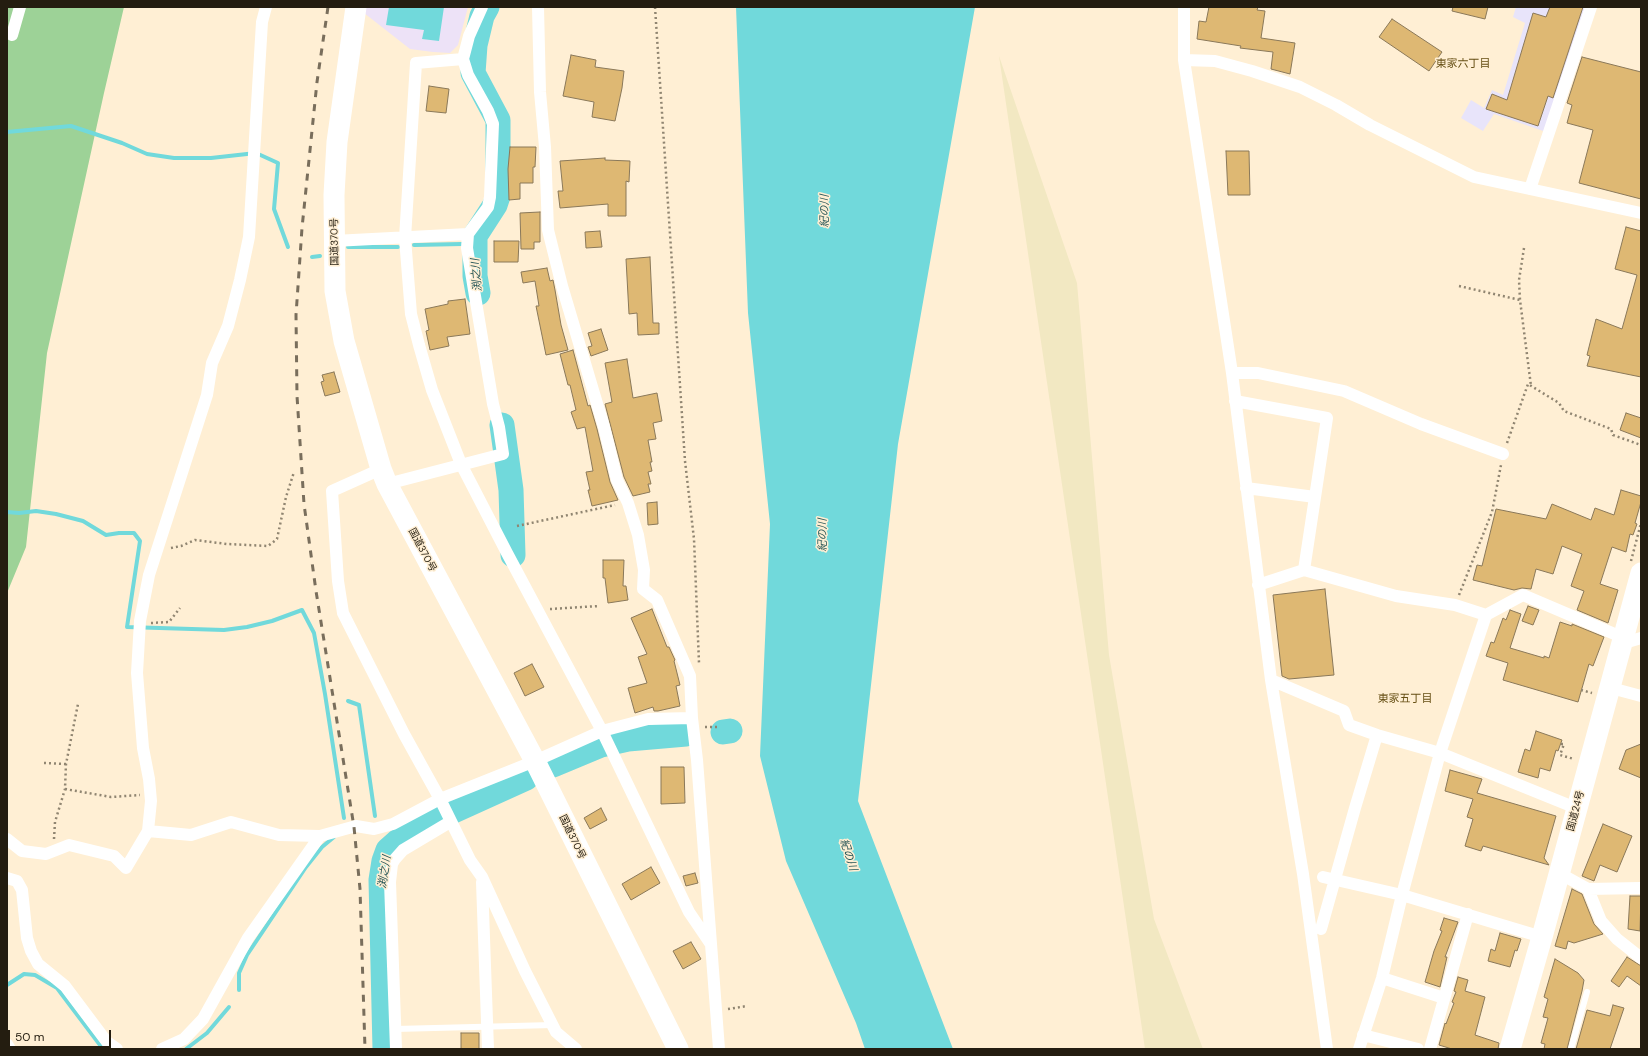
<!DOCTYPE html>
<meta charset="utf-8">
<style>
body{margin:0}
#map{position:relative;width:1648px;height:1056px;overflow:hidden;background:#ffefd4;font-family:"DM Sans",sans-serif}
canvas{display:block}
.frame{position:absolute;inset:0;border:8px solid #241d10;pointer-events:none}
.scale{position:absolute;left:8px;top:1030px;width:103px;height:18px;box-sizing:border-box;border:2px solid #241d10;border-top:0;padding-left:5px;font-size:12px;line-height:14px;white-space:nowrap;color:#241d10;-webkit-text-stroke:3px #ffefd4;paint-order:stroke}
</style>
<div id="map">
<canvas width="1648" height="1056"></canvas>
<div class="frame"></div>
<div class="scale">50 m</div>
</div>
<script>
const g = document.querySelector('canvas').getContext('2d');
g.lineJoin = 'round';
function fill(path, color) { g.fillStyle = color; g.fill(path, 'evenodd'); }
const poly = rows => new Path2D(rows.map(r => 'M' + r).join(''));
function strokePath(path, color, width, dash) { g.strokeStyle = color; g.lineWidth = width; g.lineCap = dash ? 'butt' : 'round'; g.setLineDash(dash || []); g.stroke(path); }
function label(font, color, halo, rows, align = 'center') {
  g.font = font + ' "DM Sans","Noto Sans JP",sans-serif'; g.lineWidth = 3; g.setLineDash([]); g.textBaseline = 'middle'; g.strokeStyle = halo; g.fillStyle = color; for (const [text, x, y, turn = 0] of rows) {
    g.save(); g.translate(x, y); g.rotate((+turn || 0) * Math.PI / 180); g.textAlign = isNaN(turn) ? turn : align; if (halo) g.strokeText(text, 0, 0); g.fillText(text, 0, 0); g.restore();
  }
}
fill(poly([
 [364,7,468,7,458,45,450,53,433,52,410,49,364,13]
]), '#ede2f7');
fill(poly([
 [1516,7,1588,7,1546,132,1494,114,1483,131,1461,118,1471,100,1484,108,1492,90,1503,95,1525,23,1513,17]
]), '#e8e4fa');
fill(poly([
 [7,7,124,7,104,93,47,353,26,547,7,593]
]), '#9dd297');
fill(poly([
 [999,56,1077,283,1109,655,1154,919,1203,1049,1145,1049]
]), '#f2e8c2');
fill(poly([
 [389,7,444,7,439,41,422,39,424,30,386,25],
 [736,7,975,7,898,444,858,801,953,1049,865,1049,856,1023,786,861,760,756,770,524,748,313]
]), '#71d9db');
strokePath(poly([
 [7,132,71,126,122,143,147,154,174,158,211,158,256,153,278,163,274,209,288,247],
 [414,245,462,244],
 [348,247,398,247],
 [312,257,320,256],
 [7,512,19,513,36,511,56,514,83,521,106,535,119,533,134,533,140,541,127,627,224,630,247,627,272,621,302,610,314,633,325,694,344,818],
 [348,701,359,705,375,816],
 [7,985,24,974,35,975,57,988,103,1049],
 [239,990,239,973,247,955,306,867,322,847,334,837],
 [186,1049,207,1033,229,1007]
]), '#71d9db', 4);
strokePath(poly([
 [478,293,475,276,475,236,495,205,498,196,498,120,473,73,475,45,482,16,487,7],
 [502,425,511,490,513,555],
 [723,732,730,731],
 [553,765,601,745,628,739,686,734],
 [385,1049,381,880,384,861,388,850,397,842,420,826,526,778]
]), '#71d9db', 25);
const building = poly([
 [1209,7,1258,7,1257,10,1265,11,1261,38,1295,43,1290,74,1271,69,1273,52,1240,48,1241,46,1197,39,1199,21,1206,22,1209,7],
 [1453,7,1488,7,1485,19,1452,11,1453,7],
 [1550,7,1583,7,1553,98,1548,96,1538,126,1486,109,1492,94,1507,100,1533,13,1546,17,1550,7],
 [1392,19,1442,52,1429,71,1379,37,1392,19],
 [571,55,596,60,595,67,624,71,622,88,615,121,592,117,594,102,563,96,571,55],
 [1582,57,1641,72,1641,199,1579,183,1593,130,1567,123,1572,105,1567,103,1582,57],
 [429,86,449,89,446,113,426,111,429,86],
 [510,147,536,147,535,167,533,167,533,183,520,183,520,199,509,200,508,169,510,147],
 [1226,151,1249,151,1250,195,1228,195,1226,151],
 [605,158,605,160,630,161,629,182,626,181,626,216,608,216,608,204,560,208,558,191,563,191,560,161,605,158],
 [540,212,540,242,534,242,534,249,521,249,520,213,540,212],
 [1626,227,1641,231,1641,377,1587,366,1590,356,1587,355,1596,319,1622,329,1637,275,1615,269,1626,227],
 [600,231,602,247,586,248,585,232,600,231],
 [494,241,519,241,518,262,494,262,494,241],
 [650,257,653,323,659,323,659,334,638,335,637,313,629,314,626,259,650,257],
 [547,268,550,281,553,280,555,290,561,325,568,350,546,355,536,306,539,306,535,281,523,283,521,272,547,268],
 [465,299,470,334,447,337,449,346,430,350,426,331,429,330,425,309,448,304,448,301,465,299],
 [601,329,608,350,591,356,588,347,592,346,588,333,601,329],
 [573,350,588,406,590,405,597,429,610,482,618,500,592,506,588,490,590,490,586,472,593,471,585,427,577,429,571,412,576,410,570,385,568,385,560,354,573,350],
 [627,359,633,398,657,393,662,421,653,423,656,439,648,440,652,462,650,462,652,471,648,472,651,484,648,484,650,492,633,496,624,477,605,404,612,402,605,363,627,359],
 [334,372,340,392,325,396,321,382,324,381,322,375,334,372],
 [1626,413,1641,418,1641,438,1620,430,1626,413],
 [1621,490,1641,496,1641,502,1635,523,1637,524,1633,535,1630,534,1626,552,1612,547,1600,584,1618,590,1608,623,1577,610,1584,591,1571,586,1582,554,1562,546,1553,574,1536,569,1531,589,1522,588,1514,590,1473,580,1477,565,1482,566,1496,509,1546,519,1552,504,1591,520,1595,508,1614,515,1621,490],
 [657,502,658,524,648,525,647,503,657,502],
 [603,560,624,560,623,586,626,586,628,600,608,603,605,578,603,578,603,560],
 [1325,589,1334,675,1289,679,1282,676,1273,595,1325,589],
 [1528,606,1539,610,1533,625,1522,621,1528,606],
 [652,609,667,647,669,647,675,660,674,661,680,685,676,686,680,706,658,711,654,711,653,707,635,713,628,688,647,683,638,657,647,654,631,618,652,609],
 [1510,610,1521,614,1510,648,1544,658,1544,656,1549,658,1560,622,1572,626,1572,624,1604,637,1593,666,1589,664,1578,702,1503,680,1508,663,1486,656,1491,642,1494,643,1503,618,1506,620,1510,610],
 [532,664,544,687,525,696,514,673,532,664],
 [1536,731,1562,740,1558,751,1556,750,1550,771,1540,768,1538,778,1518,772,1525,749,1530,751,1536,731],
 [1641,744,1641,778,1619,769,1626,750,1641,744],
 [661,767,684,767,685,803,661,804,661,767],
 [1450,770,1482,779,1477,793,1556,816,1544,858,1549,865,1483,846,1481,851,1465,846,1473,819,1467,817,1473,799,1445,791,1450,770],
 [601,808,607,820,590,829,584,818,601,808],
 [1603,824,1632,836,1617,872,1600,865,1594,881,1582,876,1603,824],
 [651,867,660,883,631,900,622,884,651,867],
 [695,873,698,883,686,886,683,876,695,873],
 [1572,889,1582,894,1594,924,1603,934,1574,943,1568,941,1566,949,1555,946,1572,889],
 [1630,896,1641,896,1640,931,1628,929,1630,896],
 [1444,918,1458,922,1445,957,1447,957,1440,987,1425,982,1434,951,1442,931,1440,930,1444,918],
 [1500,933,1521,939,1517,951,1515,950,1510,967,1488,961,1491,949,1495,951,1500,933],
 [691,942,701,959,683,969,673,951,691,942],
 [1627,957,1641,966,1641,986,1627,976,1619,987,1611,981,1627,957],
 [1555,959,1578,973,1584,980,1582,991,1567,1049,1544,1049,1545,1044,1541,1043,1548,1018,1543,1017,1548,999,1544,997,1555,959],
 [1458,977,1468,980,1465,991,1485,997,1475,1035,1499,1043,1498,1049,1452,1049,1439,1045,1445,1023,1446,1024,1454,1003,1452,1002,1456,992,1454,991,1458,977],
 [1613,1005,1624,1008,1610,1049,1576,1049,1587,1010,1610,1016,1613,1005],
 [461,1033,479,1033,479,1049,461,1049,461,1033]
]);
fill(building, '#deb873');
strokePath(building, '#8a7859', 1);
strokePath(poly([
 [655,7,685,461,694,539,699,663],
 [1524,248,1519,280,1520,300,1531,386],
 [1459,286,1520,300],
 [1507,443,1528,384,1559,403,1564,411,1611,429,1613,435,1641,445],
 [517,526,615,505],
 [171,548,181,546,195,540,227,544,268,546,277,539,286,497,294,472],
 [1631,561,1641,523],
 [1459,595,1492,512,1501,465],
 [550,609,599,606],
 [151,623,169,622,180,608],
 [1581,690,1592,693],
 [705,727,717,727],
 [1561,744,1564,744,1560,755,1574,759],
 [44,763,66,764],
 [65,789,111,797,140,795],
 [54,839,55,822,65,789,66,764,78,704],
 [728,1009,747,1006]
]), '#908571', 2.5, [2, 3]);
strokePath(poly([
 [395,1029,553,1025],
 [1571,1049,1587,992]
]), '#fff', 6);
strokePath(poly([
 [538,7,540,92,545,147,548,230,562,286,604,427,617,480,628,503,638,535,644,570,643,589,657,600,690,676,692,718,697,760,719,1049],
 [1184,7,1184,60,1232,373,1271,680,1303,874,1327,1049],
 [12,35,20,7],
 [463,59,416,63,405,238,411,314,419,345,432,390,461,464,507,553,602,731,689,912,710,943],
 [1184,60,1215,61,1252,71,1300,87,1336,105,1370,125,1474,177,1641,213],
 [1530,189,1591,7],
 [334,241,468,234],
 [1232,373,1258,373,1344,391,1421,424,1503,454],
 [1235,401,1327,418,1304,570,1258,585],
 [381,469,332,491,338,581,343,613,404,734,440,799,470,860,482,877,525,971,556,1032,576,1049],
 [387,484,503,454,499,427,493,404,467,248,468,234,488,207,490,197,493,124,488,111,468,75,463,59,469,36,482,7],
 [1246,488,1315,497],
 [1304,570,1396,596,1455,605,1486,615],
 [1271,680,1344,711,1349,725,1377,735,1440,753,1576,808],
 [1611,688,1641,696],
 [148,831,151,801,149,779,143,748,137,673,140,621,149,575,207,395,212,363,228,326,240,280,249,237,262,22,266,7],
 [7,839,22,851,46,854,69,845,114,856,126,868,148,831,191,835,231,822,279,835,320,836,356,826,374,829,393,824,440,799,535,761,602,731,648,719,692,718],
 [1559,875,1568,878,1588,889,1601,921,1617,939,1641,958],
 [1323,877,1402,895,1542,937],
 [7,878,17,881,22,890,27,938,31,951,38,964,65,986,107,1042,117,1049],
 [482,882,488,1049],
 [1588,889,1641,888],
 [1321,929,1355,808,1377,735],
 [1382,978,1444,998],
 [1363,1035,1418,1049],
 [7,1044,10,1049],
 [162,1049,184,1039,203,1019,248,938,320,836],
 [396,1049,390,882,392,864,395,859,403,850,450,822],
 [1359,1049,1382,978,1402,895,1440,753,1486,615,1523,595,1631,641,1641,638],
 [1430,1049,1468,914]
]), '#fff', 12);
strokePath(poly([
 [356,7,337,142,334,195,335,291,344,341,381,469,387,484,535,761,678,1049],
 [1510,1049,1542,937,1641,573]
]), '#fff', 21);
strokePath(poly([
 [328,7,317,82,302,228,296,315,297,396,304,504,316,591,354,827,360,889,365,1049]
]), '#796e5c', 3, [7, 7]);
label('10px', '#241d10', '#ffefd4', [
 ["国道370号",335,242,-91],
 ["国道370号",422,550,62],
 ["国道24号",1576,811,-75],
 ["国道370号",572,837,64]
]);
label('11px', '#664f14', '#ffefd4', [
 ["東家六丁目",1463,64],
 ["東家五丁目",1405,699]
]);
label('italic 11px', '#2a5859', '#ffefd4', [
 ["紀の川",825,211,-90],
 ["渕之川",477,275,-95],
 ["紀の川",823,535,-90],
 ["紀の川",848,855,72],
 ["渕之川",385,872,-81]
]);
</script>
